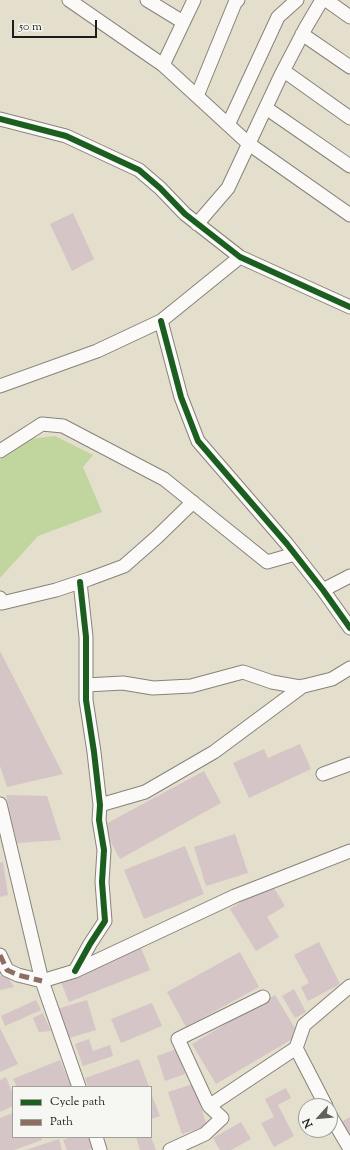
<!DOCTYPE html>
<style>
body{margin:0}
#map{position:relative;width:350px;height:1150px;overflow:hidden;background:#e4decd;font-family:"Sorts Mill Goudy",serif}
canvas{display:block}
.legend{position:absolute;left:12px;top:1086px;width:140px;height:52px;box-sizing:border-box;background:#f6f6f2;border:1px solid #9f9f9c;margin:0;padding:5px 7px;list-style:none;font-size:12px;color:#1c1c1c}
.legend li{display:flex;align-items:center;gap:8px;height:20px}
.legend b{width:20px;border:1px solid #9f9f9c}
.north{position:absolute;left:298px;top:1098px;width:40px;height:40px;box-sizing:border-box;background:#f6f6f2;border:1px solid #9f9f9c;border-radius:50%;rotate:243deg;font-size:11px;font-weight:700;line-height:16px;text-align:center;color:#1c1c1c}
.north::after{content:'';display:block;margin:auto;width:14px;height:18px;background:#62605a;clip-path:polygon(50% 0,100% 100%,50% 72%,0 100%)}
.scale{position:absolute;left:12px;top:20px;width:85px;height:18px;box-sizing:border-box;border:2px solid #1c1c1c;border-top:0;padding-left:5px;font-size:12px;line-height:14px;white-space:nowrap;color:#1c1c1c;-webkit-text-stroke:3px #f6f6f2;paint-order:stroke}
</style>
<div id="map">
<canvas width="350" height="1150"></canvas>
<ul class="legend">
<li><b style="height:5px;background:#1b5e20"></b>Cycle path</li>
<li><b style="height:5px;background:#8d6e63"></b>Path</li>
</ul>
<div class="north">N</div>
<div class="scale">50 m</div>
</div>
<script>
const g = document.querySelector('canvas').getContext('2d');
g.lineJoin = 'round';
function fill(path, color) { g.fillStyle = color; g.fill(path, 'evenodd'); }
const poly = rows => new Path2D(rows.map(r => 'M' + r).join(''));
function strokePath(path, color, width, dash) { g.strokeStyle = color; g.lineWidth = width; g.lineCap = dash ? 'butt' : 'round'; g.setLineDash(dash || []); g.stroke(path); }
fill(poly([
 [55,436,93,455,83,467,102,512,38,536,0,578,0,460,30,439]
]), '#c1d59e');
fill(poly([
 [73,213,94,259,72,271,50,224],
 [0,651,63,774,7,787,0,766],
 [300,744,311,769,249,798,233,763,264,749,268,758],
 [204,771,221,803,120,859,102,826],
 [6,795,47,796,61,840,17,843],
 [235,834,248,873,206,886,194,847],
 [185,846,204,894,144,919,124,870],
 [3,862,8,895,0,897,0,863],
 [271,883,285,906,267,917,279,937,256,951,230,909],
 [319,942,340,984,308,1001,301,987,309,983,294,955],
 [141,948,150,970,69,1002,60,980],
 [240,952,259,987,186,1027,167,992],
 [5,973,14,987,0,990,0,976],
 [294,989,306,1012,295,1018,282,996],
 [275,995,299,1035,216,1084,192,1044],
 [36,1000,41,1010,5,1026,1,1016],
 [87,1000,96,1030,66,1039,57,1009],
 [152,1003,162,1026,121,1043,111,1019],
 [43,1013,51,1031,39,1032,33,1018],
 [0,1028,18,1064,0,1072],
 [89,1039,93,1051,110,1045,113,1056,83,1066,75,1044],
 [177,1049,185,1074,165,1081,157,1056],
 [139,1059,149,1087,88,1087,85,1078],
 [60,1060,71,1086,17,1087,13,1079],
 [6,1077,13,1095,13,1106,0,1112,0,1080],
 [193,1084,207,1126,182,1134,168,1092],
 [286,1088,291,1098,278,1105,294,1136,274,1147,261,1123,274,1117,265,1099],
 [151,1093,160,1116,151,1119],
 [13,1113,13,1137,41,1137,42,1140,14,1150,0,1150,0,1118],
 [350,1117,350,1142,339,1123],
 [241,1122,251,1139,231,1150,220,1150,213,1138],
 [71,1137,92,1137,96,1147,88,1150,67,1150,63,1140],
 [136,1137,151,1137,156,1150,140,1150],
 [59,1139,62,1150,26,1150]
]), '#d5c5c6');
const minor = poly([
 [69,0,163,65,249,144,350,215],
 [147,0,183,22],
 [326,0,350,17],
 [302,34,350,67],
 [163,65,194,0],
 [284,71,350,118],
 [197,96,235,3,238,0],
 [266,108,350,166],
 [0,119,66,136,139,170,160,188,185,214,240,257,350,307],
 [228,125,278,17,297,0],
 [197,224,228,188,281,75,306,27,322,0],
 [161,321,181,397,198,441,287,544,323,590,350,628],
 [0,386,97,351,161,321,240,257],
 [0,451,42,424,63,426,164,479,267,562,295,554],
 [323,590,350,576],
 [0,598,2,603,56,590,89,579,124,566,157,537,193,502],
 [86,685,123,683,153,688,191,686,243,672,272,682,300,687,332,679,350,668],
 [323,774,350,764],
 [0,804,42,981,79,1087],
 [100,805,145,792,214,752,303,686],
 [0,955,7,970,18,975,42,981,75,971,235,896,350,851],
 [75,971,90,944,105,921,102,882,104,850,99,820,100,805,94,752,86,700,86,637,80,582],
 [209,1106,296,1048],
 [326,1106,296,1048,304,1025,350,986],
 [330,1115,350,1149],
 [96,1137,100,1150],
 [170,1150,205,1134,222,1118,209,1106,178,1039,263,997]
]);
strokePath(minor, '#86837a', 15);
strokePath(minor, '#fbfaf8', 13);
strokePath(poly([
 [0,955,7,970,18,975,42,981]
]), '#8d6e63', 5, [10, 5]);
strokePath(poly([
 [0,119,66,136,139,170,160,188,185,214,240,257,350,307],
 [161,321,181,397,198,441,287,544,323,590,350,628],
 [75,971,90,944,105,921,102,882,104,850,99,820,100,805,94,752,86,700,86,637,80,582]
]), '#1b5e20', 6);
</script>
